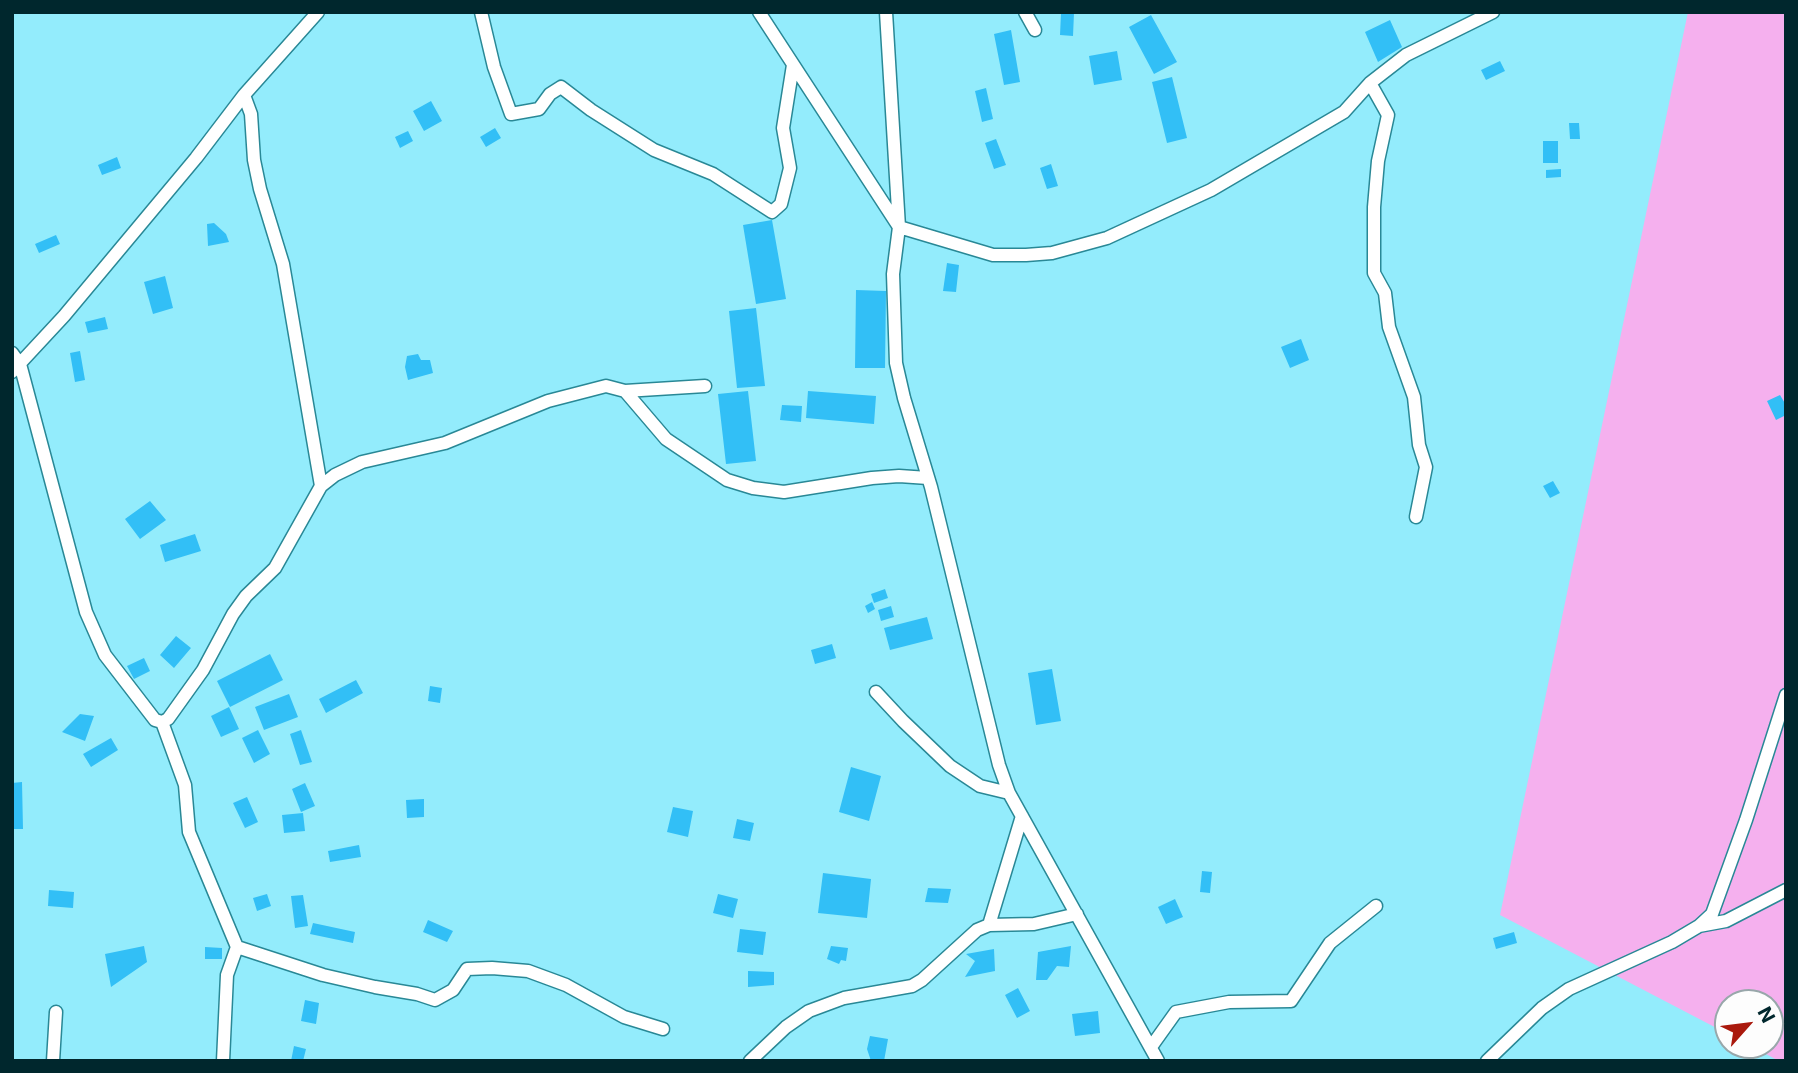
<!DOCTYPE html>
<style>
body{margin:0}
#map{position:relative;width:1798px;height:1073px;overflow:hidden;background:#93ecfc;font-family:Inter,sans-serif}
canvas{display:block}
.frame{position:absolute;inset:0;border:14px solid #00272d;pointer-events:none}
.north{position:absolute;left:1714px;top:989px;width:70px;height:70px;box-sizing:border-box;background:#fdfdfd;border:2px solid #98a7aa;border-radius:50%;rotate:62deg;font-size:19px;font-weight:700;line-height:28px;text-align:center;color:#00272d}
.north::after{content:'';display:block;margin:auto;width:24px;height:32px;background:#aa190d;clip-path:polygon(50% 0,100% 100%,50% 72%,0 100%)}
</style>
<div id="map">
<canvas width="1798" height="1073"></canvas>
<div class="frame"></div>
<div class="north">N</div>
</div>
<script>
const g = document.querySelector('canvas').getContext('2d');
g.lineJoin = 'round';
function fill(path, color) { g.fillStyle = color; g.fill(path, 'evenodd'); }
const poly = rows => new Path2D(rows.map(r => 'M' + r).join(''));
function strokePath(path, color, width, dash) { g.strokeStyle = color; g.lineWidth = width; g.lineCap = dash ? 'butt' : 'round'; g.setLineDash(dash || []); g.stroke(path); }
fill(poly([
 [1688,12,1786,12,1786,1061,1779,1061,1749,1045,1770,1045,1770,1003,1728,1003,1728,1034,1500,915]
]), '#f5b0ee');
fill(poly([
 [1061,13,1074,13,1073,36,1060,35],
 [1151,15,1177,62,1154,74,1129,27],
 [1390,20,1402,47,1378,62,1365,32],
 [1011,30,1020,82,1004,85,994,34],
 [1117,51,1122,80,1094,85,1089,56],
 [1500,61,1505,71,1486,80,1481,70],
 [1172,77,1187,138,1167,143,1152,82],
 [986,88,993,119,982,122,975,91],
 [431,101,442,121,424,131,413,111],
 [1569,123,1579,123,1580,139,1570,139],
 [495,128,501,138,486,147,480,137],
 [408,131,413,141,400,148,395,137],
 [996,139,1006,165,994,169,985,143],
 [1543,141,1558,141,1558,163,1543,163],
 [117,157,121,168,102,175,98,165],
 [1051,164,1058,186,1047,189,1040,168],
 [1561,169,1561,177,1546,178,1546,170],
 [772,220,786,299,756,304,743,225],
 [214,223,226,234,229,242,208,246,207,224],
 [56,235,60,244,39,253,35,244],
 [947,263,959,265,956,292,943,291],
 [165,276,173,308,153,314,144,282],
 [856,290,886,291,885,368,855,368],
 [756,308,765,386,737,388,729,311],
 [105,317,108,329,88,333,85,322],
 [1301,339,1309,360,1290,368,1281,347],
 [80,351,85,380,75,382,70,353],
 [418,354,421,360,430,360,433,373,408,380,405,367,407,356],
 [748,391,756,461,726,464,718,394],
 [808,391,876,396,874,424,806,418],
 [1780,395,1786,405,1786,415,1776,420,1767,401],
 [782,405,802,406,801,422,780,420],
 [1553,481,1560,493,1550,498,1543,486],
 [150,501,166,520,140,539,125,519],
 [195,534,201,551,165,562,160,545],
 [885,589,888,598,874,603,871,594],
 [872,602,875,609,868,613,865,606],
 [891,606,894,617,881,621,878,610],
 [927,617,933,639,890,650,884,628],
 [176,636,191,648,174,668,160,655],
 [832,644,836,658,815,664,811,650],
 [270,654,283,680,230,707,217,681],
 [144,658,150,671,134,679,127,666],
 [1052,669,1061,721,1036,725,1028,673],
 [356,680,363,693,326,713,319,699],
 [430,686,442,688,440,703,428,701],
 [289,694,298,717,264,730,255,707],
 [229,707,239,729,221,737,211,716],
 [80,714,94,716,85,741,62,732],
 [258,730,270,754,254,763,242,738],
 [301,730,312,762,300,765,290,734],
 [111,738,118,750,91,767,83,754],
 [851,767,881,776,869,821,839,812],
 [22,782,23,829,12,829,12,783],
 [305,783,315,806,301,812,292,789],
 [247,797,258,822,245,828,233,803],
 [424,799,424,817,407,818,406,800],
 [673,807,693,811,688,837,667,832],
 [303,813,305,831,284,833,282,815],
 [737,819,754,823,750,841,733,838],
 [359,845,361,857,330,862,328,851],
 [1202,871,1212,872,1210,893,1200,892],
 [823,873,871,879,867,918,818,913],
 [928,888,951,889,948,903,925,902],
 [49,890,74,892,73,908,48,906],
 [267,894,271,906,257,911,253,898],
 [718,894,738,899,733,918,713,913],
 [303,895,308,926,295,928,291,896],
 [1175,899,1183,917,1166,924,1158,907],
 [428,920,453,931,447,942,423,932],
 [313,923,355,932,353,943,310,934],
 [740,929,766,932,763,955,737,952],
 [1514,932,1517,943,1496,949,1493,938],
 [144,946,147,962,111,987,105,954],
 [831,946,848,948,846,961,841,960,839,964,827,959],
 [1071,946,1069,967,1057,966,1047,980,1036,980,1038,952],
 [205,947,222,948,222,959,205,959],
 [994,949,995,971,965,977,975,961,966,954],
 [748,971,774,972,774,985,748,987],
 [1018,988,1030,1011,1017,1018,1005,995],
 [305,1000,319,1003,316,1024,301,1021],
 [1098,1011,1100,1033,1075,1036,1072,1014],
 [870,1036,888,1039,884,1061,871,1061,867,1049],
 [294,1046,306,1049,303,1061,291,1061]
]), '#32bff6');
const street = poly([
 [481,12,494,67,511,114,539,109,550,94,561,87,591,110,654,150,713,174,772,212,781,204,790,168,783,128,793,65],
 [759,12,899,227,993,255,1026,255,1052,253,1107,238,1211,190,1344,112,1370,83,1406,55,1493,12],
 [886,12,899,227,893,274,896,363,904,398,931,487,999,765,1009,793,1158,1061],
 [1025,12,1035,30],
 [1370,83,1388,115,1378,161,1374,207,1374,273,1385,293,1389,327,1414,397,1419,445,1426,467,1416,517],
 [244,95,251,114,254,160,260,189,283,264,321,486],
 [12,353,20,364,86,612,105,655,155,720,162,722,168,719,203,670,233,614,246,596,275,568,321,486,335,475,362,462,445,443,548,401,606,386,625,391,705,386],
 [12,372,64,316,196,158,244,95,318,12],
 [625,391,666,439,727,480,753,488,784,492,872,478,899,476,928,478],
 [876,692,903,721,950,766,980,786,1009,793],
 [162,722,185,785,189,832,237,947,227,975,223,1061],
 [989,925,1022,816],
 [1699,926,1726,921,1786,890],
 [237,947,323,975,375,987,417,994,435,1000,453,990,467,969,492,968,528,971,566,985,624,1017,663,1029],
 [1151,1047,1176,1012,1229,1002,1291,1001,1330,943,1376,906],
 [53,1061,56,1012],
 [750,1061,786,1027,809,1011,844,998,912,986,922,980,977,930,989,925,1034,924,1077,914],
 [1487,1061,1542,1008,1569,989,1672,942,1699,926,1712,914,1746,820,1786,695]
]);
strokePath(street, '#298896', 15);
strokePath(street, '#fff', 12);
</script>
